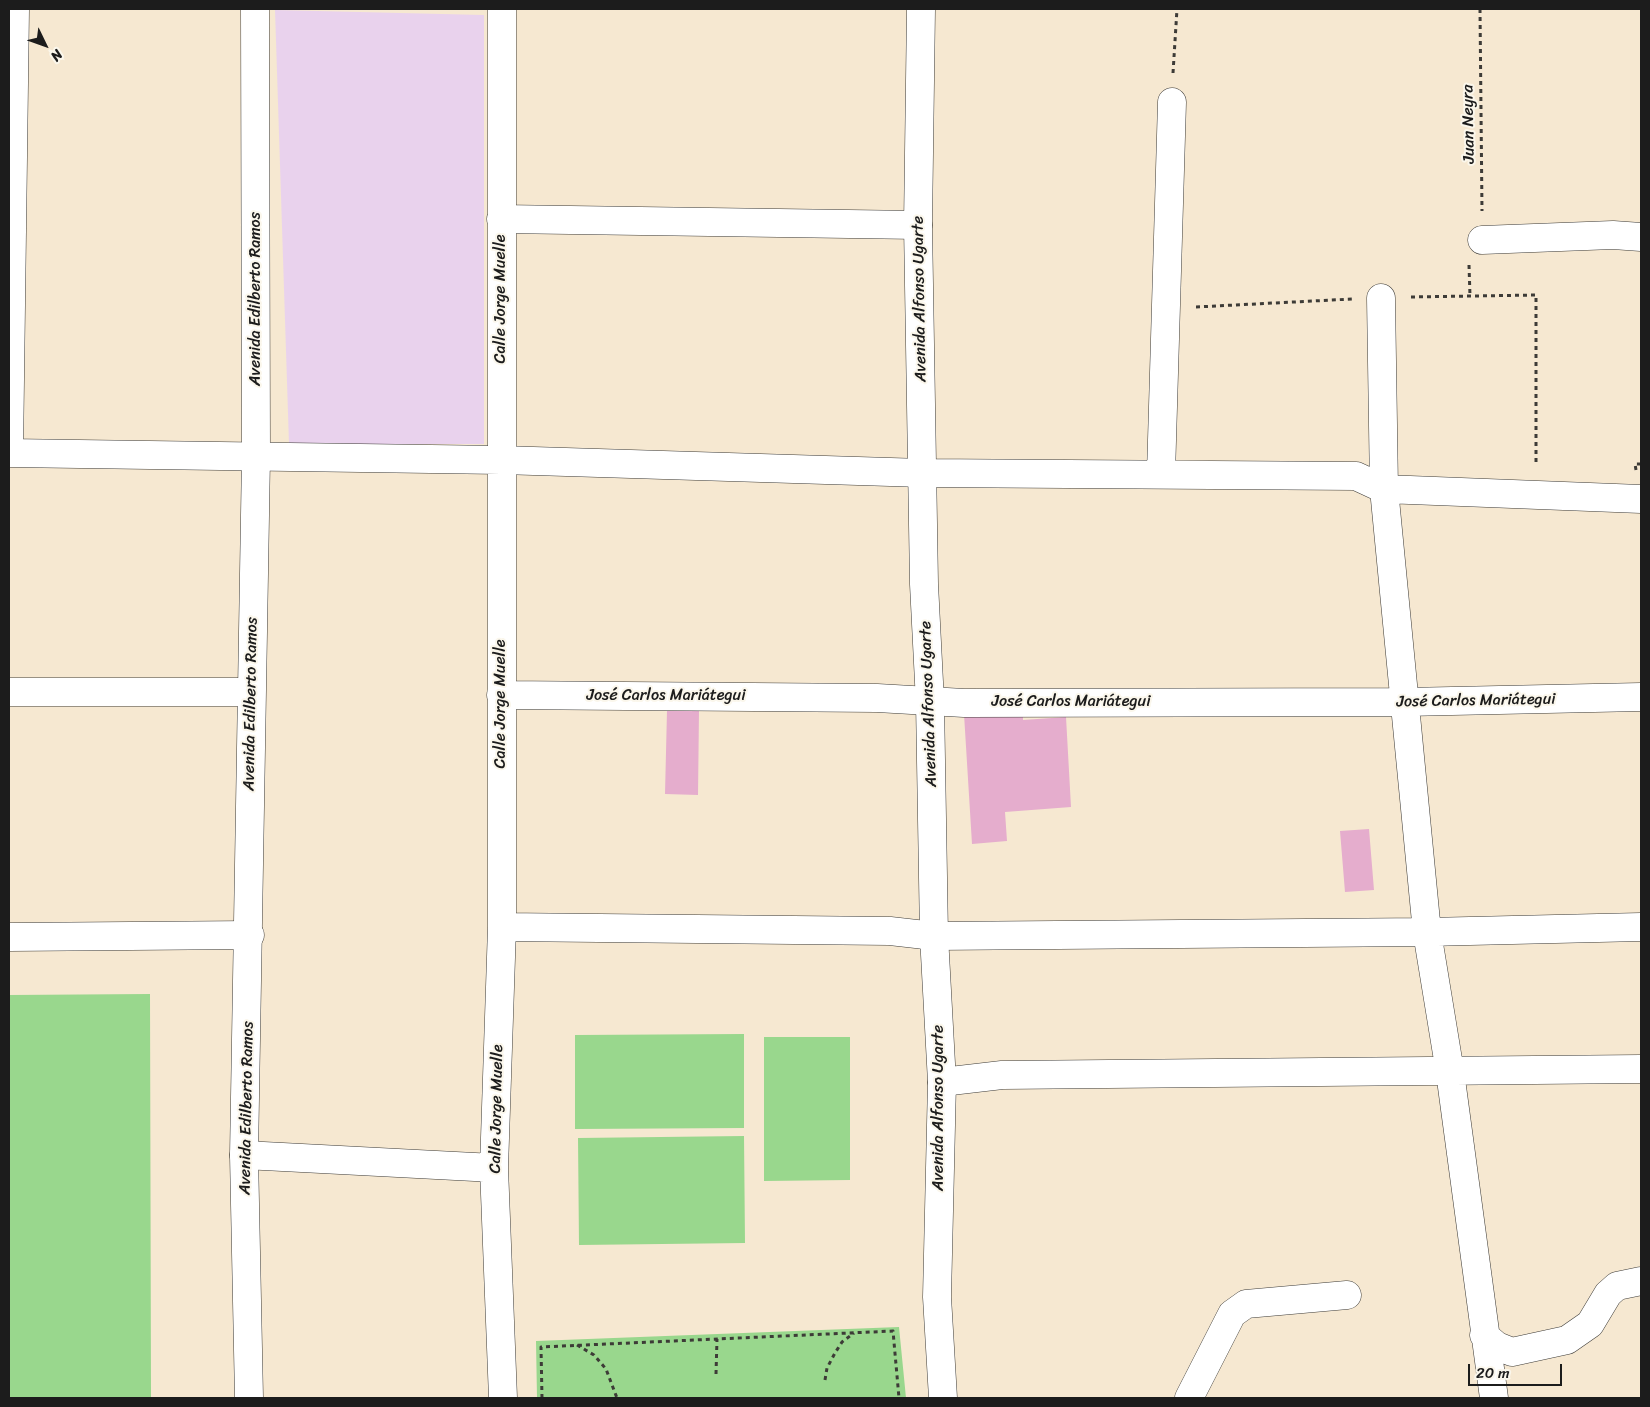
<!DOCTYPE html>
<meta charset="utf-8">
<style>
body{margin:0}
#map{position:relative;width:1650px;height:1407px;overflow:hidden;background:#f6e8d1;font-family:Sriracha,sans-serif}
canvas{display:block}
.frame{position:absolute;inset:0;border:10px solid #1c1c1c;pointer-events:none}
.north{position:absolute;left:20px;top:20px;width:50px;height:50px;-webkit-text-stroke:4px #fbf7ec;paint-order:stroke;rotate:132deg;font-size:14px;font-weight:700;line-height:20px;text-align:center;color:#1c1c1c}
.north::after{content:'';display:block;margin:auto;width:18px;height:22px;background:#1c1c1c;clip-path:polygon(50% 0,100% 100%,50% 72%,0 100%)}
.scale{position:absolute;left:1468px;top:1364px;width:94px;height:22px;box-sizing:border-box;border:2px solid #1c1c1c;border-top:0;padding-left:6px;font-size:15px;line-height:18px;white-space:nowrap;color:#1c1c1c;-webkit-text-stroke:4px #fbf7ec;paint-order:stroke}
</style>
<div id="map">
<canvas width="1650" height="1407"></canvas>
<div class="frame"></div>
<div class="north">N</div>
<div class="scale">20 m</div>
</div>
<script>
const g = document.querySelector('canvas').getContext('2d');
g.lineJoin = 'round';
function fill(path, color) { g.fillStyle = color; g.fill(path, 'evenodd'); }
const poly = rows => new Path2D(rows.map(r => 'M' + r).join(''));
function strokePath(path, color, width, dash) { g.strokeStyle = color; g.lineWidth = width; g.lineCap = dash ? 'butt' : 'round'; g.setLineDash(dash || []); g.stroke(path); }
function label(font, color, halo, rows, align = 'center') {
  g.font = font + ' Sriracha,sans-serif'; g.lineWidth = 4; g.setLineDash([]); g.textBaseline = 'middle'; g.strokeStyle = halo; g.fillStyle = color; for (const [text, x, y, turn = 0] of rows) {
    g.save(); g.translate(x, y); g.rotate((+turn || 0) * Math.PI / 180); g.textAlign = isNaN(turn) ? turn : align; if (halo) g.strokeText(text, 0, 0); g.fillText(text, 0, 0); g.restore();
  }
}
fill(poly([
 [275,10,484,15,484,444,289,444]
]), '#e9d2ed');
fill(poly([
 [150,994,151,1398,9,1398,9,995],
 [744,1034,744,1128,575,1129,575,1035],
 [764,1037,850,1037,850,1180,764,1181],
 [744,1136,745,1243,579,1245,578,1138],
 [899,1327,906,1398,537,1398,536,1341]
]), '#99d78d');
fill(poly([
 [667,711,699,711,698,795,665,794],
 [1023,711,1023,720,1066,717,1071,807,1005,812,1007,841,972,844,964,714],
 [1369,829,1374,890,1345,892,1340,831]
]), '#e5adcd');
const street = poly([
 [15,9,9,453,501,460,923,473,1356,476,1384,489,1641,499],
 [502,9,502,927,494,1168,503,1398],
 [501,219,918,225],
 [1482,240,1613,235,1641,237],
 [1381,298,1384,489,1427,932,1450,1072,1494,1398],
 [1161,474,1172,102],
 [9,692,251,692],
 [501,695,877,698,964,703,1405,702,1641,697],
 [502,927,890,931,934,936,1427,932,1641,927],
 [9,937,250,935],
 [942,1082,1002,1075,1641,1069],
 [244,1155,494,1168],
 [1484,1335,1497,1346,1512,1352,1567,1340,1590,1324,1608,1294,1617,1286,1641,1281],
 [1189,1398,1232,1314,1246,1304,1347,1295]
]);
const secondary = poly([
 [921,9,918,225,924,584,930,702,934,936,942,1082,937,1297,943,1398],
 [249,1398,244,1155,256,457,255,9]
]);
strokePath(street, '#3d3b37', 29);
strokePath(secondary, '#3d3b37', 29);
strokePath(poly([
 [1480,9,1482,211],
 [1173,73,1177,9],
 [1469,265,1470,296],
 [1411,297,1536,295,1536,465],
 [1196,307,1352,299],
 [1636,470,1635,464,1641,464],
 [577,1345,594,1355,606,1369,617,1398],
 [716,1374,717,1339],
 [825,1380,827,1368,835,1353,842,1342,854,1333],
 [542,1398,541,1347,893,1331,899,1398]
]), '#3d3b37', 3, [4, 4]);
strokePath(street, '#fff', 28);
strokePath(secondary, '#fff', 28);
label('16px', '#1c1c1c', '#fbf7ec', [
 ["Juan Neyra",1469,124,-91],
 ["Avenida Edilberto Ramos",256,299,-90],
 ["Calle Jorge Muelle",501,299,-90],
 ["Avenida Alfonso Ugarte",920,299,-91],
 ["José Carlos Mariátegui",666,696],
 ["José Carlos Mariátegui",1476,701,-1],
 ["José Carlos Mariátegui",1071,702],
 ["Avenida Edilberto Ramos",251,704,-89],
 ["Calle Jorge Muelle",501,704,-90],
 ["Avenida Alfonso Ugarte",929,704,-92],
 ["Avenida Edilberto Ramos",247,1108,-89],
 ["Avenida Alfonso Ugarte",939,1108,-90],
 ["Calle Jorge Muelle",497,1109,-89]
]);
</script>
